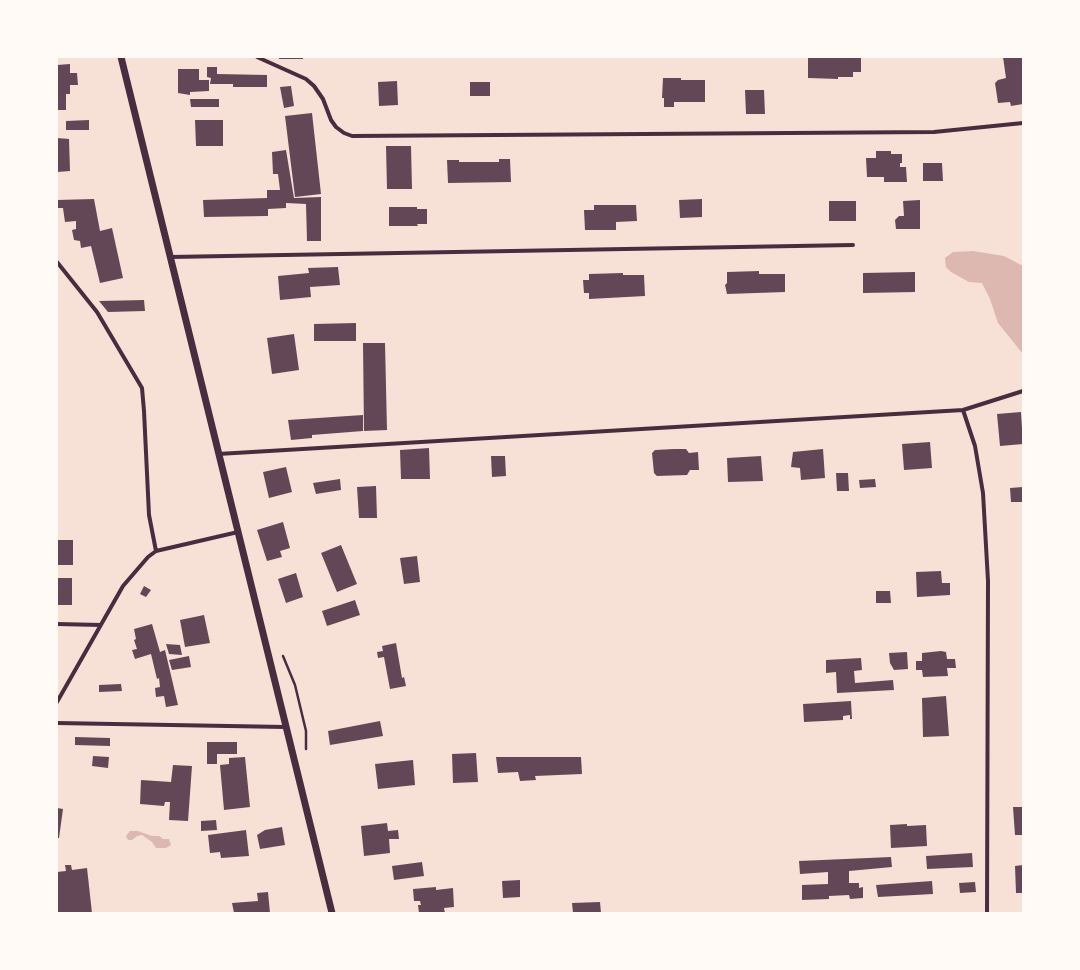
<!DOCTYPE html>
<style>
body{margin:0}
#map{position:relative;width:1080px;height:970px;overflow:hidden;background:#f7e1d7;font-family:Overpass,sans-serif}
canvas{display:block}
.frame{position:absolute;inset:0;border:58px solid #fffaf5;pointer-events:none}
</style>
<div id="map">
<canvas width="1080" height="970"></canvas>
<div class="frame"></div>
</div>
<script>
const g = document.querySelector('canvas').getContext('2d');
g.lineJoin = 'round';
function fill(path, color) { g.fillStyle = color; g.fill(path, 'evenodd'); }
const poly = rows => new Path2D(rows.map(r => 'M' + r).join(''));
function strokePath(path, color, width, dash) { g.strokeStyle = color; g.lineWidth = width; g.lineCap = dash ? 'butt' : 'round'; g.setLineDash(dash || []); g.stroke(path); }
fill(poly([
 [973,251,1004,256,1023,266,1023,354,998,323,990,299,982,283,969,282,951,272,946,267,945,258,953,252],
 [130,831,138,831,152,836,159,836,163,839,169,839,171,845,166,848,156,848,152,842,142,835,137,836,132,840,128,840,126,836]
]), '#dcb8b0');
fill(poly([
 [279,57,303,57,303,59,279,59],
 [808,57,861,57,861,72,853,72,853,77,838,77,838,79,808,78],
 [1003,57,1023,57,1023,104,1011,106,1010,102,998,103,995,83,998,80,1006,78],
 [70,64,70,73,77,73,78,85,70,85,70,94,66,94,66,110,57,110,57,65],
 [207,67,217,67,217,74,267,75,267,87,233,87,233,84,210,84,211,78,207,77],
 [178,69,199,69,199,80,209,80,209,91,190,92,190,95,178,93],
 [663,78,681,78,681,80,705,80,705,102,674,102,674,107,664,107,664,98,662,98],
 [397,81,398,105,379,106,378,82],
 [470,82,490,82,490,96,470,96],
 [291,86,294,106,284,108,280,87],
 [745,90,764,90,765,114,746,114],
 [190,99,219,99,219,107,191,107],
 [312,113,321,194,295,197,285,116],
 [89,120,89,130,66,130,66,121],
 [195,120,223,120,223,146,196,146],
 [57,138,69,139,70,171,57,172],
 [386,146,411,146,412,189,387,189],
 [286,150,294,198,321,197,321,241,307,241,306,204,286,203,286,208,268,209,268,216,204,217,203,200,267,198,267,190,280,190,278,174,273,174,272,152],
 [876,151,891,151,891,154,902,154,902,163,900,163,900,167,906,167,907,182,884,182,884,177,867,177,866,158,876,158],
 [499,159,510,159,511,182,448,183,447,160,459,160,459,162,499,162],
 [923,163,942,163,943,181,923,181],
 [94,199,100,231,112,228,123,278,100,283,91,246,81,248,80,241,74,240,72,230,76,229,76,221,65,222,63,208,57,208,57,200],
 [702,199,702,217,680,218,679,200],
 [920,200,920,229,896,229,895,220,899,216,904,216,903,201],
 [829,201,856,201,856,221,829,221],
 [594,205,636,205,637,221,616,222,616,230,585,230,584,210,594,210],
 [389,207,417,207,417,209,427,209,427,224,417,224,418,226,389,226],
 [338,267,340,285,310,287,311,297,280,300,278,276,309,273,308,268],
 [759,271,759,274,785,274,785,292,727,294,725,285,727,283,727,272],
 [915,272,915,292,863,293,863,273],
 [623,273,623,275,644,275,645,296,589,299,589,293,584,293,583,280,589,280,589,274],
 [144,300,145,311,108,312,99,301],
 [356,323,356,341,314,341,314,324],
 [294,334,299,370,272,374,267,338],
 [363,343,385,343,387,430,364,431],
 [1021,412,1023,444,1000,446,997,414],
 [363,415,363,431,312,435,312,438,291,440,288,420],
 [930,442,932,468,904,470,902,444],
 [429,448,430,479,401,479,400,450],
 [674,449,686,449,689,453,698,452,699,470,690,470,687,475,657,476,654,473,652,453,655,450],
 [823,449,825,478,801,480,800,468,791,467,793,452],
 [491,456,505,456,506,476,492,477],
 [761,456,763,481,728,482,727,458],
 [286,467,292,492,269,498,263,472],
 [836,473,848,473,849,491,837,491],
 [340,479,341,490,316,494,313,483],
 [875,479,876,487,860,488,859,480],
 [376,486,377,518,359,518,357,487],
 [1023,487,1023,502,1011,502,1010,488],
 [283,522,290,548,280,551,282,557,267,561,257,530],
 [57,540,73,540,73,565,57,565],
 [341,545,357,584,337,592,321,553],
 [417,556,420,582,404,584,400,558],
 [941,571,942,583,950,583,950,595,917,597,916,572],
 [296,573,303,597,286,603,278,579],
 [57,578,72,578,72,605,58,605],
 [144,586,151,590,146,597,140,594],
 [876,591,890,591,891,603,876,603],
 [355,600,360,615,327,626,322,611],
 [204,615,210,643,185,647,180,620],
 [152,624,160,652,165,650,178,705,166,707,164,696,156,697,155,688,160,687,159,678,157,679,151,654,135,659,132,650,137,649,134,640,136,639,134,629],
 [396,643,402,678,404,677,406,686,390,689,384,657,378,658,377,652,383,651,382,646],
 [166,644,180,645,182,655,169,654],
 [941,651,946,652,947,659,955,659,956,668,947,668,948,676,923,677,922,670,916,670,916,661,922,661,922,653],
 [907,652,908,669,894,670,890,663,889,653],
 [189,656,191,667,172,670,169,660],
 [861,658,862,670,854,671,855,683,893,680,894,690,837,693,836,672,826,673,826,660],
 [121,684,122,691,99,692,99,685],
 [946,696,949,736,923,737,922,698],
 [851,701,852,719,850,719,850,715,843,716,843,720,804,722,803,704],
 [380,721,383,736,330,745,328,731],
 [75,737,110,738,110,746,75,745],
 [207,742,237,742,237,754,217,754,217,764,207,764],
 [476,753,478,782,453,783,452,754],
 [93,756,109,757,108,768,92,766],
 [245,757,250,807,224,810,220,765,229,764,229,758],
 [496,757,581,757,582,774,535,776,536,780,520,781,518,772,498,773],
 [413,760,415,785,378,789,375,764],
 [173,765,192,766,188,821,169,820,170,802,165,802,164,806,140,804,141,780,171,782],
 [1013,807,1023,807,1023,835,1015,835],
 [57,808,63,809,59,838,57,838],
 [216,820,217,830,201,831,201,821],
 [387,823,388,831,398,830,399,839,389,839,390,853,364,856,361,826],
 [907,824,907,826,926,825,927,846,891,848,890,825],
 [282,827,285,845,260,849,257,835,265,830],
 [246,830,249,856,221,858,220,852,210,853,208,835],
 [972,853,973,867,927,869,926,856],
 [891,857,892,867,849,871,849,883,859,883,859,888,863,887,863,898,850,899,849,895,829,896,829,899,802,900,802,885,828,884,828,872,800,874,799,861],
 [422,862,424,876,394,880,392,866],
 [65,865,71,865,72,870,87,868,92,913,57,913,57,872,66,871],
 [1023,865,1023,893,1016,893,1015,866],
 [520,880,520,897,503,898,502,881],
 [932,881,933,894,878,897,876,885],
 [975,882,976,892,960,893,959,883],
 [436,887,436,890,453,888,454,907,444,908,445,913,419,913,418,905,421,905,420,901,414,901,413,889],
 [268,892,270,913,234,913,232,903,258,901,257,893],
 [600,902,601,913,573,913,572,903]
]), '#644757');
strokePath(poly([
 [283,656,295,685,306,731,306,749]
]), '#4a2c40', 2.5);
strokePath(poly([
 [257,57,306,79,314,86,323,99,331,120,336,127,344,133,352,136,934,132,1023,123],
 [170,257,853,245],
 [57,262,97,312,142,388,144,411,149,515,156,551],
 [218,454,963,410],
 [57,624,101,625],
 [57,702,123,586,148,557,156,551,238,532],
 [57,723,285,727],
 [987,913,988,581,983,493,975,446,963,410,1023,391]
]), '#4a2c40', 4);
strokePath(poly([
 [121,57,332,913]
]), '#4a2c40', 7);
</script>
